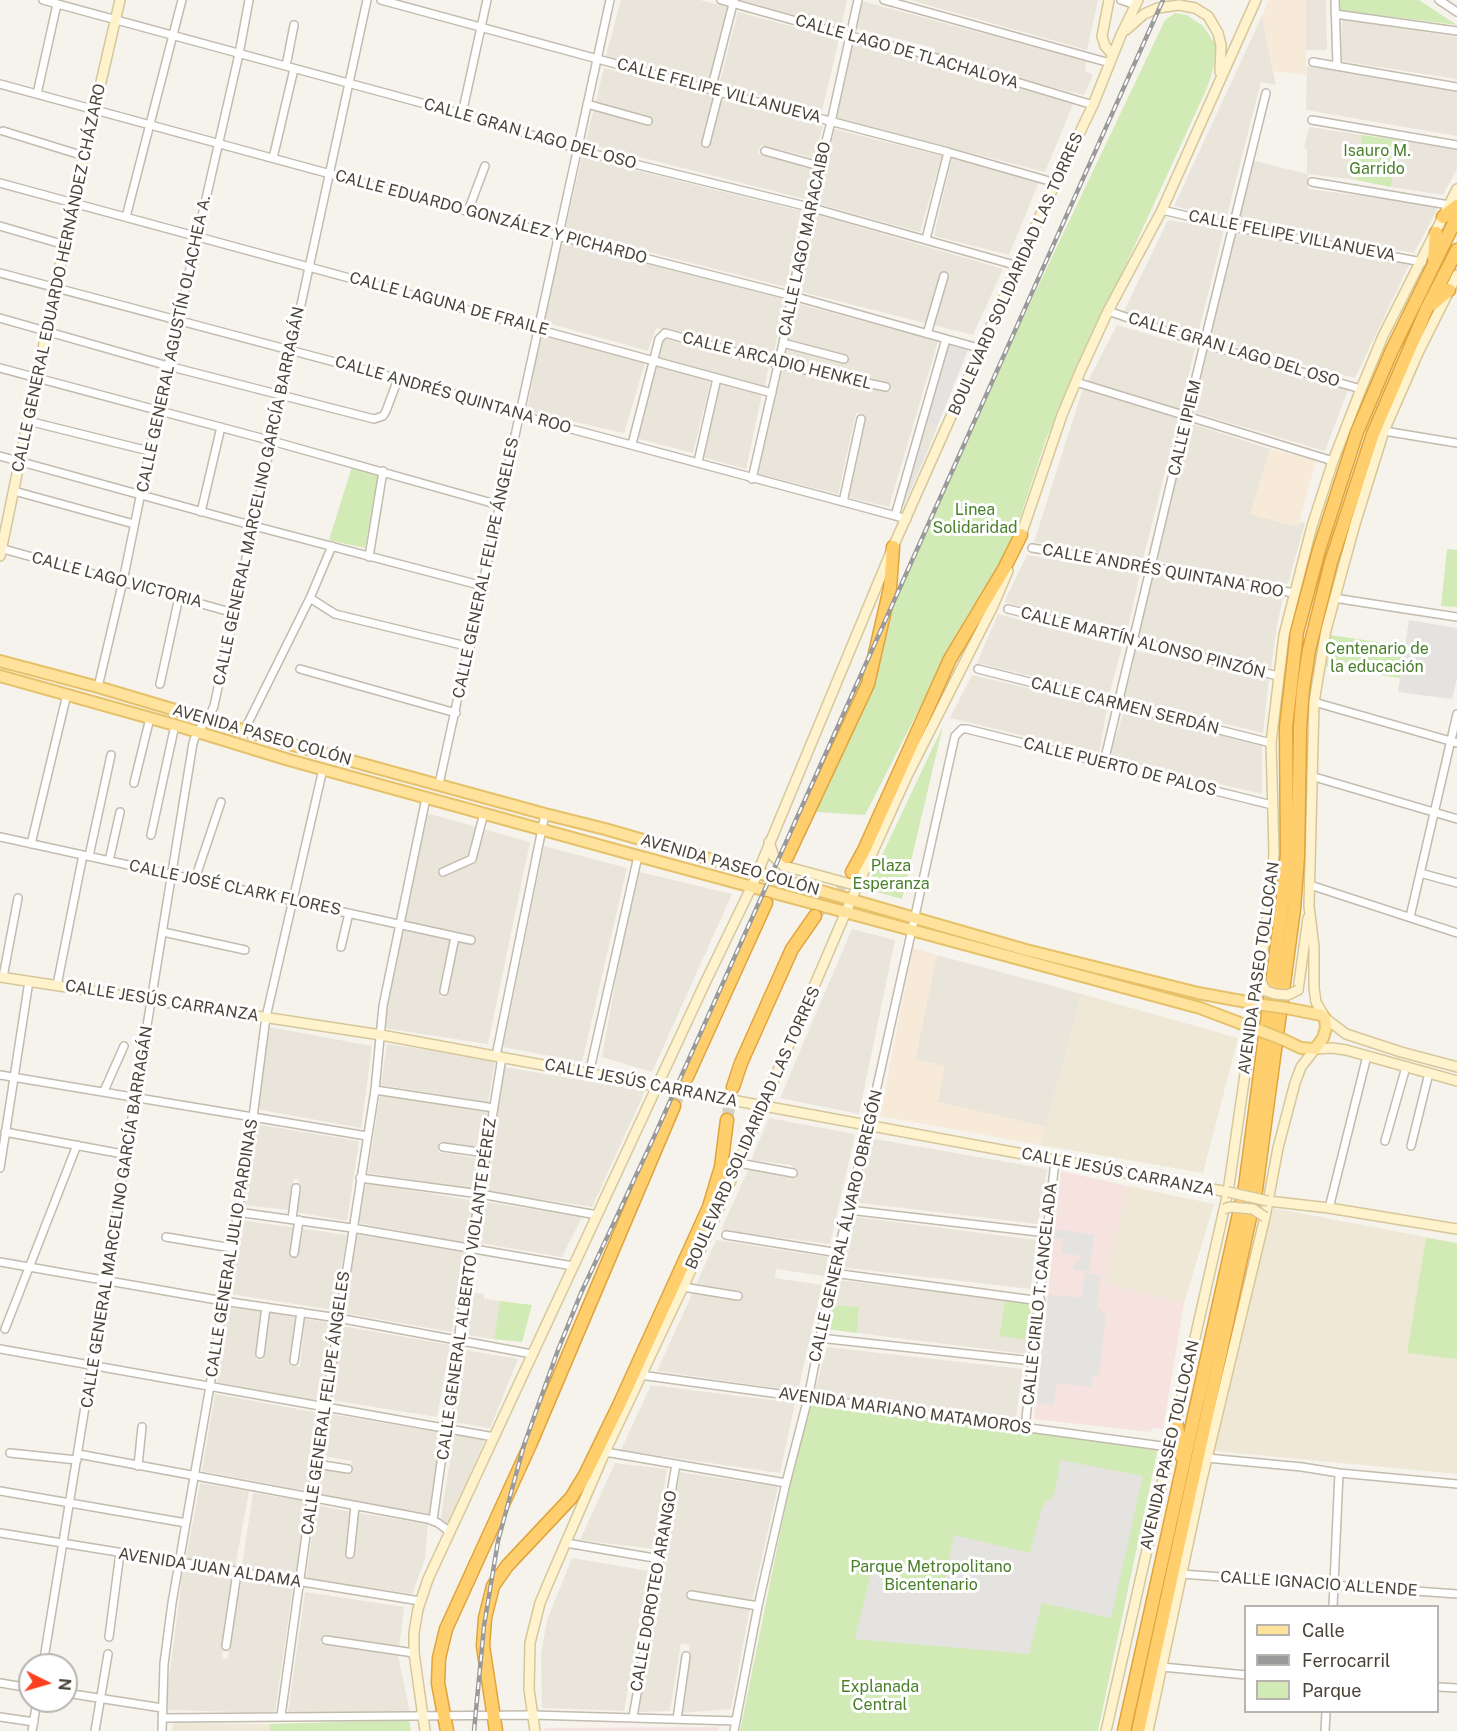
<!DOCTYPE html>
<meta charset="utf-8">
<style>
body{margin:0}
#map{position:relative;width:1457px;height:1731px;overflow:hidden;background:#f6f3ec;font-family:"Public Sans",sans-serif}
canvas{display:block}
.legend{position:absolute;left:1244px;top:1605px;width:195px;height:108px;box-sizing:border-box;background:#fff;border:2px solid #b7b4b0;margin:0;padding:8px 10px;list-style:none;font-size:18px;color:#4b4439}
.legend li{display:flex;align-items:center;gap:12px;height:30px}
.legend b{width:30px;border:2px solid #b7b4b0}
.north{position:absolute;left:18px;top:1653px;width:60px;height:60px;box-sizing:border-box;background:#fff;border:2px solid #b7b4b0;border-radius:50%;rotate:95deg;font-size:16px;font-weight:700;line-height:24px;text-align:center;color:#4b4439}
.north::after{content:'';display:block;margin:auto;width:21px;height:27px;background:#fc3f1d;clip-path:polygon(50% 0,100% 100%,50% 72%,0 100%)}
</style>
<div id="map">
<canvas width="1457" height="1731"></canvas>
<ul class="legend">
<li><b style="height:8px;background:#ffe39c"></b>Calle</li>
<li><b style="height:8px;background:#9a9a9a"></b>Ferrocarril</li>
<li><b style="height:16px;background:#d2eab5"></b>Parque</li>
</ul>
<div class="north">N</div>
</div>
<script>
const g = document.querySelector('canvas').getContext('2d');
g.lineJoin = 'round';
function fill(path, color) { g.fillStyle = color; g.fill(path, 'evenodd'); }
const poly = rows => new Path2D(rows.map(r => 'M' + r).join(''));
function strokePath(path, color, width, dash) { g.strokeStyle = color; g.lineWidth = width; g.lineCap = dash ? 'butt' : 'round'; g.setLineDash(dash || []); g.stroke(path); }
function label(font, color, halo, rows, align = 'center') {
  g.font = font + ' "Public Sans",sans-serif'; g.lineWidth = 6; g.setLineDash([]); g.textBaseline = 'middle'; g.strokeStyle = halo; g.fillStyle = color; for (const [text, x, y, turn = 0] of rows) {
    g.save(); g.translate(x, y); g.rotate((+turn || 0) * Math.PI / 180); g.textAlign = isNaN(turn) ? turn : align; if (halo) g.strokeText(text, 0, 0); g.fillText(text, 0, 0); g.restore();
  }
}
fill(poly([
 [621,0,700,0,730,8,710,83,606,56],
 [740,0,847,0,841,28],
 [910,0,1098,0,1087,50],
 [1306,0,1326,0,1327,50,1306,50],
 [861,1,1087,61,1085,71,1093,75,1084,95,976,69,977,65,965,63,966,58,935,52,935,48,854,28],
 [738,12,839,39,822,111,719,85],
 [1262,16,1276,85,1261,82,1226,219,1174,206],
 [1342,19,1457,37,1457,79,1341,61],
 [853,39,1074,102,1045,172,835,118],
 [1307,66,1457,92,1457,136,1306,110],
 [604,68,714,96,702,145,709,147,721,100,823,126,814,158,761,145,758,154,813,168,805,199,585,143,594,109,650,118,595,104],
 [1309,127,1362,135,1356,180,1308,174,1308,189,1439,206,1414,253,1236,222,1252,160,1307,174,1307,149,1304,148],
 [834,129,942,156,920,232,816,203],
 [1398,140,1457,150,1457,169,1443,195,1391,187],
 [582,157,801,211,786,287,565,231],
 [952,157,1039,182,1009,255,934,236],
 [815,214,1003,269,973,335,798,291],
 [1168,220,1224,229,1198,334,1123,313],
 [1235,232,1410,263,1355,378,1209,339],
 [561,241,785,299,773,357,656,328,648,351,544,322],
 [795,303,938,341,889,507,846,497,864,414,856,413,838,494,758,474,782,367,891,392,892,385,783,360,786,348,844,362,846,356,786,342],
 [1117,325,1195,348,1180,410,1087,383],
 [541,333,645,363,624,433,527,411],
 [664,338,769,364,765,387,658,359],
 [1207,350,1348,390,1325,451,1193,412],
 [657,365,711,380,693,453,636,438],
 [718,382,762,394,746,469,702,457],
 [1083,388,1179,417,1143,559,1034,542],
 [924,420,937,427,928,450,917,447],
 [1189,423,1270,449,1251,514,1298,527,1300,522,1305,523,1288,584,1156,561],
 [1027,555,1140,573,1127,633,1004,602],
 [1154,575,1284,594,1277,625,1271,669,1136,637],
 [998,614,1122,647,1109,695,977,663],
 [1136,651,1269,679,1263,733,1124,700],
 [972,675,1107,707,1099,754,950,718],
 [1124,711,1262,745,1262,794,1109,758],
 [426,813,530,842,488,1044,383,1028,403,929,451,938,440,997,444,997,457,940,473,944,475,937,402,921],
 [544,846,627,868,582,1062,503,1047],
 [635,871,732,894,652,1072,602,1057],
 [852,929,895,940,859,1114,780,1098],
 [937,955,1082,994,1046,1127,938,1102,915,1059],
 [269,1027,372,1046,361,1128,256,1109],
 [387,1044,495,1060,488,1102,381,1085],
 [504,1067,645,1091,592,1207,486,1191],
 [380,1095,491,1113,485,1149,440,1142,438,1152,482,1159,477,1190,368,1173],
 [769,1118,855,1134,830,1244,721,1230,749,1168,791,1174,793,1165,751,1160],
 [255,1124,359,1141,347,1221,295,1212,299,1179,294,1179,289,1210,243,1205],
 [869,1138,1047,1169,1038,1224,852,1202],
 [366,1183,476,1201,469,1244,359,1223],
 [486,1202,531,1209,582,1217,562,1257,480,1243],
 [848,1216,1036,1240,1031,1289,839,1267],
 [240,1220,347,1235,334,1310,230,1294],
 [356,1234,465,1253,452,1332,344,1313],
 [716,1240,828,1257,825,1276,776,1269,775,1278,822,1285,798,1391,657,1371,693,1292,739,1299,695,1287],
 [838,1280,1005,1300,999,1335,1028,1340,1026,1354,857,1333,859,1307,832,1305],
 [472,1292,484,1294,484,1299,500,1301,494,1339,467,1335],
 [228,1307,262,1312,256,1359,263,1360,269,1313,296,1317,290,1366,300,1367,305,1319,332,1323,320,1401,217,1382],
 [342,1326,450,1345,437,1417,331,1400],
 [827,1347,1023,1369,1016,1418,814,1394],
 [464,1350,518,1359,490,1428,453,1422],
 [651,1385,795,1403,780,1473,621,1450],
 [215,1394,319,1413,307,1491,202,1471],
 [330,1414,442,1433,432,1514,317,1498,322,1467,350,1470,352,1461,323,1456],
 [454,1435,485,1440,448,1524,440,1523],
 [615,1463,667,1469,654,1549,580,1540],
 [680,1472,778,1487,752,1601,687,1593,687,1597,750,1608,731,1709,680,1713,690,1645,681,1643,670,1711,638,1712],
 [200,1483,249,1491,235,1568,186,1559],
 [253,1493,307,1501,296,1574,242,1566],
 [316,1505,351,1512,348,1558,352,1558,358,1513,428,1524,425,1559,412,1594,306,1579],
 [572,1558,649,1571,624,1711,542,1708,541,1655,547,1620],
 [183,1570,232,1578,222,1659,228,1659,239,1579,293,1587,275,1713,165,1710],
 [305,1592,404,1607,399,1648,323,1636,320,1643,398,1655,410,1713,288,1712]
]), '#eae5da');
fill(poly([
 [1269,0,1306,0,1306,75,1273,71,1262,16],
 [1270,449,1316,460,1298,527,1250,514],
 [913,948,937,955,915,1059,945,1066,938,1102,1046,1127,1041,1145,880,1116]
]), '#f7ead8');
fill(poly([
 [1082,994,1238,1038,1203,1173,1041,1145],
 [1128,1186,1214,1204,1184,1303,1104,1283],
 [1273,1208,1457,1243,1457,1474,1215,1451],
 [173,1723,270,1724,269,1731,172,1731]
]), '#efe8d6');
fill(poly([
 [1061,1171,1128,1186,1104,1283,1184,1303,1163,1429,1152,1428,1151,1432,1034,1419],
 [719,1727,718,1731,545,1731,544,1728]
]), '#f6e3e0');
fill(poly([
 [1337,0,1419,0,1457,25,1337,10],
 [1175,13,1187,15,1203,26,1216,45,1214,66,1207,88,1046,439,1014,536,993,576,965,619,865,815,816,812,912,555,950,471,1165,20],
 [1362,135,1398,140,1391,187,1356,180],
 [352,467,378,474,365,548,329,540],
 [1447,549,1457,550,1457,607,1441,606],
 [1330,635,1405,646,1400,678,1326,666],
 [943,726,902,899,866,889],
 [1426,1238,1457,1243,1457,1359,1407,1353],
 [1005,1300,1032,1302,1028,1340,999,1336],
 [500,1301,532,1305,522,1342,494,1339],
 [832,1305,859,1307,857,1333,826,1329],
 [806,1405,1158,1448,1098,1731,740,1731],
 [409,1720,411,1731,269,1731,270,1724]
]), '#d2eab5');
fill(poly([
 [946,344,968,350,937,427,924,420],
 [917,447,928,450,904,505,900,505],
 [1409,620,1457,628,1457,679,1452,699,1398,692],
 [1055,1229,1094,1235,1089,1271,1073,1270,1074,1261,1080,1261,1081,1256,1061,1253,1063,1239,1054,1238],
 [1085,1273,1101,1275,1097,1309,1102,1310,1102,1314,1106,1315,1099,1376,1092,1376,1091,1387,1057,1383,1054,1405,1037,1403,1049,1294,1082,1298],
 [1060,1460,1143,1476,1111,1618,1042,1603,1029,1654,855,1639,871,1573,943,1589,954,1535,1030,1553,1041,1511,1046,1502,1053,1497,1058,1476]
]), '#e5e3e0');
strokePath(poly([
 [766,902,787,857],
 [815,916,852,872],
 [674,1106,687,1077],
 [727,1120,733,1087]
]), '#d4d0c8', 12, [12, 6]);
const street = poly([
 [43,0,462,114,598,155,809,207,1018,266],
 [381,0,719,92,948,152,1056,183],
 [721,0,850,36,910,50,1093,105],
 [884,0,1110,63],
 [1121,0,1136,5],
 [1335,0,1337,65],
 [1439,0,1457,12],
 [1335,14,1457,31],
 [1313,62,1457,87],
 [286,66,294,25],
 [0,84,558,236,793,296,982,349],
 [711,90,734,0],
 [37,94,57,4],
 [587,104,648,121],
 [462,114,487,0],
 [1312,120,1457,145],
 [3,131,84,156],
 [706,143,719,92],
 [765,151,819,166],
 [273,158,294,69],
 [1312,182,1449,205],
 [0,183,772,393],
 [1162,210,1234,227,1422,262],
 [468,211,485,166],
 [126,217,182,0],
 [0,226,65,245],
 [926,239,948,152],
 [0,273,485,402,534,419,907,519],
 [1108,311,1204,344,1361,389],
 [0,318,168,366,374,419,383,416,386,411,398,379],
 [927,334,944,276],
 [783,343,844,359],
 [0,368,272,441,499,505],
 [1076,382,1333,461],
 [28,421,149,451],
 [1384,431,1457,443],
 [632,444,659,339,665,333,778,364,886,387],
 [0,456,254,526,483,586],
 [698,462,717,378],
 [752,479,783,343,809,207,831,122,858,0],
 [14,491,134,524],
 [843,502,861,419],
 [201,512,221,427],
 [895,516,946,339],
 [0,548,234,613],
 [1032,548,1152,567,1294,593],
 [369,557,383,471],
 [310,598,335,614,470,647],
 [1334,598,1457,617],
 [1008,609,1278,676],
 [300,669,456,713],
 [978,669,1271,743],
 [160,684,179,597],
 [98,687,123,581,158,409,239,54,249,0],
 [1314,702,1457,743],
 [244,731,310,598,332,546],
 [1104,762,1204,344,1266,93],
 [1311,776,1457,819],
 [134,783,150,718],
 [439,784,610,0],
 [151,835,175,725],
 [0,837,471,940],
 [31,844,67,694],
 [89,856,111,755],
 [109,861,120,812],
 [443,872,472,859,484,813],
 [1420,873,1457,883],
 [195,879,221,802],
 [1310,885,1457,933],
 [1410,917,1457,714],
 [163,932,245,950],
 [341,947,349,913],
 [3,977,18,898],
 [57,985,83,855],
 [444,991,455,937],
 [496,1056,545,814],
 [589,1074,638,856],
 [0,1075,367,1136],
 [375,1090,494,1108],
 [104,1091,124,1046],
 [5,1132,128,1155],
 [1385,1141,1406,1067],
 [1411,1146,1429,1073],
 [443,1147,486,1153],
 [739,1163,793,1173],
 [0,1168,29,981],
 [360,1178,480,1194,597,1215],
 [1329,1208,1367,1056],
 [849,1210,1047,1233],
 [237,1212,352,1228,573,1266],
 [292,1219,296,1188],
 [726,1235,839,1253],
 [166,1237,232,1248],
 [294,1253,299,1220],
 [0,1262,223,1301,338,1318,532,1354],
 [833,1273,1041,1301],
 [683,1287,738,1296],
 [5,1329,77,1145],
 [819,1338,1033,1361],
 [0,1349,494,1437],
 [260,1354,266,1307],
 [294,1361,301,1312],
 [640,1375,1169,1447],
 [1025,1427,1055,1161],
 [605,1452,786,1483],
 [10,1453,77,1460],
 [78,1454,428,1519,438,1523,450,1532],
 [1207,1458,1302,1467,1339,1473,1457,1484],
 [316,1464,348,1469],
 [138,1466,142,1427],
 [0,1491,186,1523],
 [433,1520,471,1248,502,1057],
 [0,1533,420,1601],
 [566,1543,660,1559],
 [350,1554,355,1506],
 [1181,1574,1457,1594],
 [691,1595,758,1606],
 [1333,1606,1339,1473],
 [109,1637,120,1553],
 [326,1640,414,1653],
 [226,1646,237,1573],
 [43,1665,193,743,197,732,208,719,214,706,367,0],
 [1162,1667,1246,1675],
 [0,1683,30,1688],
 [1438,1687,1457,1688],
 [66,1693,162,1708],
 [281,1716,312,1492,375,1090,383,1006,426,798],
 [0,1717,34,1722],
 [633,1717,676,1464],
 [162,1718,533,1715,736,1721],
 [677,1719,686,1656],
 [32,1731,37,1701],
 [95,1731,108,1654],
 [162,1731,164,1664,172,1603,210,1386,253,1117,266,1017,323,769],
 [734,1731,758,1606,786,1483,808,1398,833,1273,868,1127,955,736,962,729,967,729,1272,805],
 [1325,1731,1326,1712]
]);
const secondary = poly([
 [1109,0,1102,36,1105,46,1113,55],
 [1126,30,1144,14,1158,8,1179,5,1195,8,1208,16,1218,33,1221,45,1220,72],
 [1457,275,1418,353,1384,431,1355,524,1326,630,1314,702,1309,906,1314,947,1314,988,1316,1002,1325,1018,1346,1034,1401,1052,1457,1067],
 [1019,541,1062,415,1080,372,1108,311,1162,210,1256,0],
 [0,556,73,203,120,0],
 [769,842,774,857,784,866,858,886],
 [0,977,381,1035,1228,1192],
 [1298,990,1308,918],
 [1268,1201,1329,1208,1457,1229],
 [425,1731,414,1653,414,1633,418,1609,428,1579,705,983,752,886,893,547,1044,207,1093,105,1121,35,1138,0],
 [535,1731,529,1689,530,1643,540,1603,550,1579,605,1452,708,1234,851,900,907,776,993,606,1008,571],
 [1106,1731,1228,1192,1271,894,1274,852,1271,743,1284,635,1312,526,1333,461,1361,389,1383,336,1457,189],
 [1148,1731,1202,1479,1265,1217,1278,1148,1295,1083,1301,1067,1315,1049,1332,1048,1346,1050,1457,1081]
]);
const primary = poly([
 [0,661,98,687,293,745,545,814,605,829,1026,950,1198,993,1263,1005],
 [0,676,175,725,289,760,638,856,1200,1008,1261,1031],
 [1284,1040,1301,1048,1315,1049,1323,1038,1326,1028,1325,1018,1321,1015,1286,1008]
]);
const highway = poly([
 [1443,217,1457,206],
 [1434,259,1436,233],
 [1432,304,1449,290],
 [787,857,868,684,890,588,893,547],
 [852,872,864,850,950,659,1004,569,1021,535],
 [687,1077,766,903],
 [733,1087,741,1063,792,949,815,916],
 [1176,1420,1182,1457],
 [447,1731,438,1683,439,1658,446,1629,530,1445,674,1106],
 [496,1731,483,1646,485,1618,493,1586,507,1566,571,1498,585,1475,619,1405,709,1207,721,1167,727,1120],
 [1124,1731,1245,1187,1282,907,1287,853,1286,727,1297,632,1319,550,1357,432,1392,350,1457,217],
 [1138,1731,1256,1190,1294,909,1298,856,1300,728,1303,689,1309,650,1331,562,1373,434,1427,308,1457,250]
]);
strokePath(street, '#c2bbae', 10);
strokePath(secondary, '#d6c79b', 12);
strokePath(primary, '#e6c16a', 14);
strokePath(highway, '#e0a43c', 15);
strokePath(street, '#fff', 7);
strokePath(secondary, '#fff3cd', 9);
strokePath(primary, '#ffe39c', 10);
strokePath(highway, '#ffcf6e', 12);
const rail = poly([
 [474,1731,484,1626,498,1541,524,1445,558,1350,581,1293,654,1137,1163,0]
]);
strokePath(rail, '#9a9a9a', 4.5);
strokePath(rail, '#fff', 2, [7]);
const secondaryBridge = poly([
 [1261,982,1266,991,1275,994,1288,995,1298,990],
 [1228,1192,1268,1201],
 [1224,1209,1230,1207,1253,1209,1265,1217]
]);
const primaryBridge = poly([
 [1263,1005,1286,1008],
 [1261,1031,1284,1040]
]);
strokePath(secondaryBridge, '#d6c79b', 12, []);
strokePath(primaryBridge, '#e6c16a', 14, []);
strokePath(secondaryBridge, '#fff3cd', 9);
strokePath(primaryBridge, '#ffe39c', 10);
label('16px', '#4b4439', '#fff', [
 ["CALLE LAGO DE TLACHALOYA",907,52,16],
 ["CALLE FELIPE VILLANUEVA",719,91,15],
 ["CALLE GRAN LAGO DEL OSO",530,134,16],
 ["CALLE EDUARDO GONZÁLEZ Y PICHARDO",491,217,15],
 ["CALLE FELIPE VILLANUEVA",1292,236,11],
 ["CALLE LAGO MARACAIBO",805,239,-78],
 ["BOULEVARD SOLIDARIDAD LAS TORRES",1016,274,-66],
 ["CALLE GENERAL EDUARDO HERNÁNDEZ CHÁZARO",59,278,-78],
 ["CALLE LAGUNA DE FRAILE",449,304,15],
 ["CALLE GENERAL AGUSTÍN OLACHEA A.",174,344,-78],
 ["CALLE GRAN LAGO DEL OSO",1234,350,17],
 ["CALLE ARCADIO HENKEL",777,361,14],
 ["CALLE ANDRÉS QUINTANA ROO",453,395,16],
 ["CALLE IPIEM",1185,428,-77],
 ["CALLE GENERAL MARCELINO GARCÍA BARRAGÁN",259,496,-78],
 ["CALLE GENERAL FELIPE ÁNGELES",486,568,-78],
 ["CALLE ANDRÉS QUINTANA ROO",1163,571,10],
 ["CALLE LAGO VICTORIA",117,580,15],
 ["CALLE MARTÍN ALONSO PINZÓN",1143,643,14],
 ["CALLE CARMEN SERDÁN",1125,706,14],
 ["AVENIDA PASEO COLÓN",262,735,16],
 ["CALLE PUERTO DE PALOS",1120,767,14],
 ["AVENIDA PASEO COLÓN",730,865,16],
 ["CALLE JOSÉ CLARK FLORES",235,888,12],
 ["AVENIDA PASEO TOLLOCAN",1259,968,-82],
 ["CALLE JESÚS CARRANZA",162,1001,9],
 ["CALLE JESÚS CARRANZA",641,1083,11],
 ["BOULEVARD SOLIDARIDAD LAS TORRES",753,1128,-66],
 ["CALLE JESÚS CARRANZA",1118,1172,11],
 ["CALLE GENERAL MARCELINO GARCÍA BARRAGÁN",117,1217,-81],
 ["CALLE GENERAL ÁLVARO OBREGÓN",846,1226,-77],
 ["CALLE GENERAL JULIO PARDINAS",232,1248,-81],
 ["CALLE GENERAL ALBERTO VIOLANTE PÉREZ",467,1289,-82],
 ["CALLE CIRILO T. CANCELADA",1040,1294,-84],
 ["CALLE GENERAL FELIPE ÁNGELES",326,1403,-82],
 ["AVENIDA MARIANO MATAMOROS",905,1411,8],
 ["AVENIDA PASEO TOLLOCAN",1170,1445,-77],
 ["AVENIDA JUAN ALDAMA",210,1568,9],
 ["CALLE IGNACIO ALLENDE",1319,1584,4],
 ["CALLE DOROTEO ARANGO",654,1591,-80]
]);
label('16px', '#4a7f2a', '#fff', [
 ["Isauro M.",1377,151],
 ["Garrido",1377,169],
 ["Linea",975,510],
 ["Solidaridad",975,528],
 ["Centenario de",1377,649],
 ["la educación",1377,667],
 ["Plaza",891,866],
 ["Esperanza",891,884],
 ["Parque Metropolitano",931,1567],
 ["Bicentenario",931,1585],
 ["Explanada",880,1687],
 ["Central",880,1705]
]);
</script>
